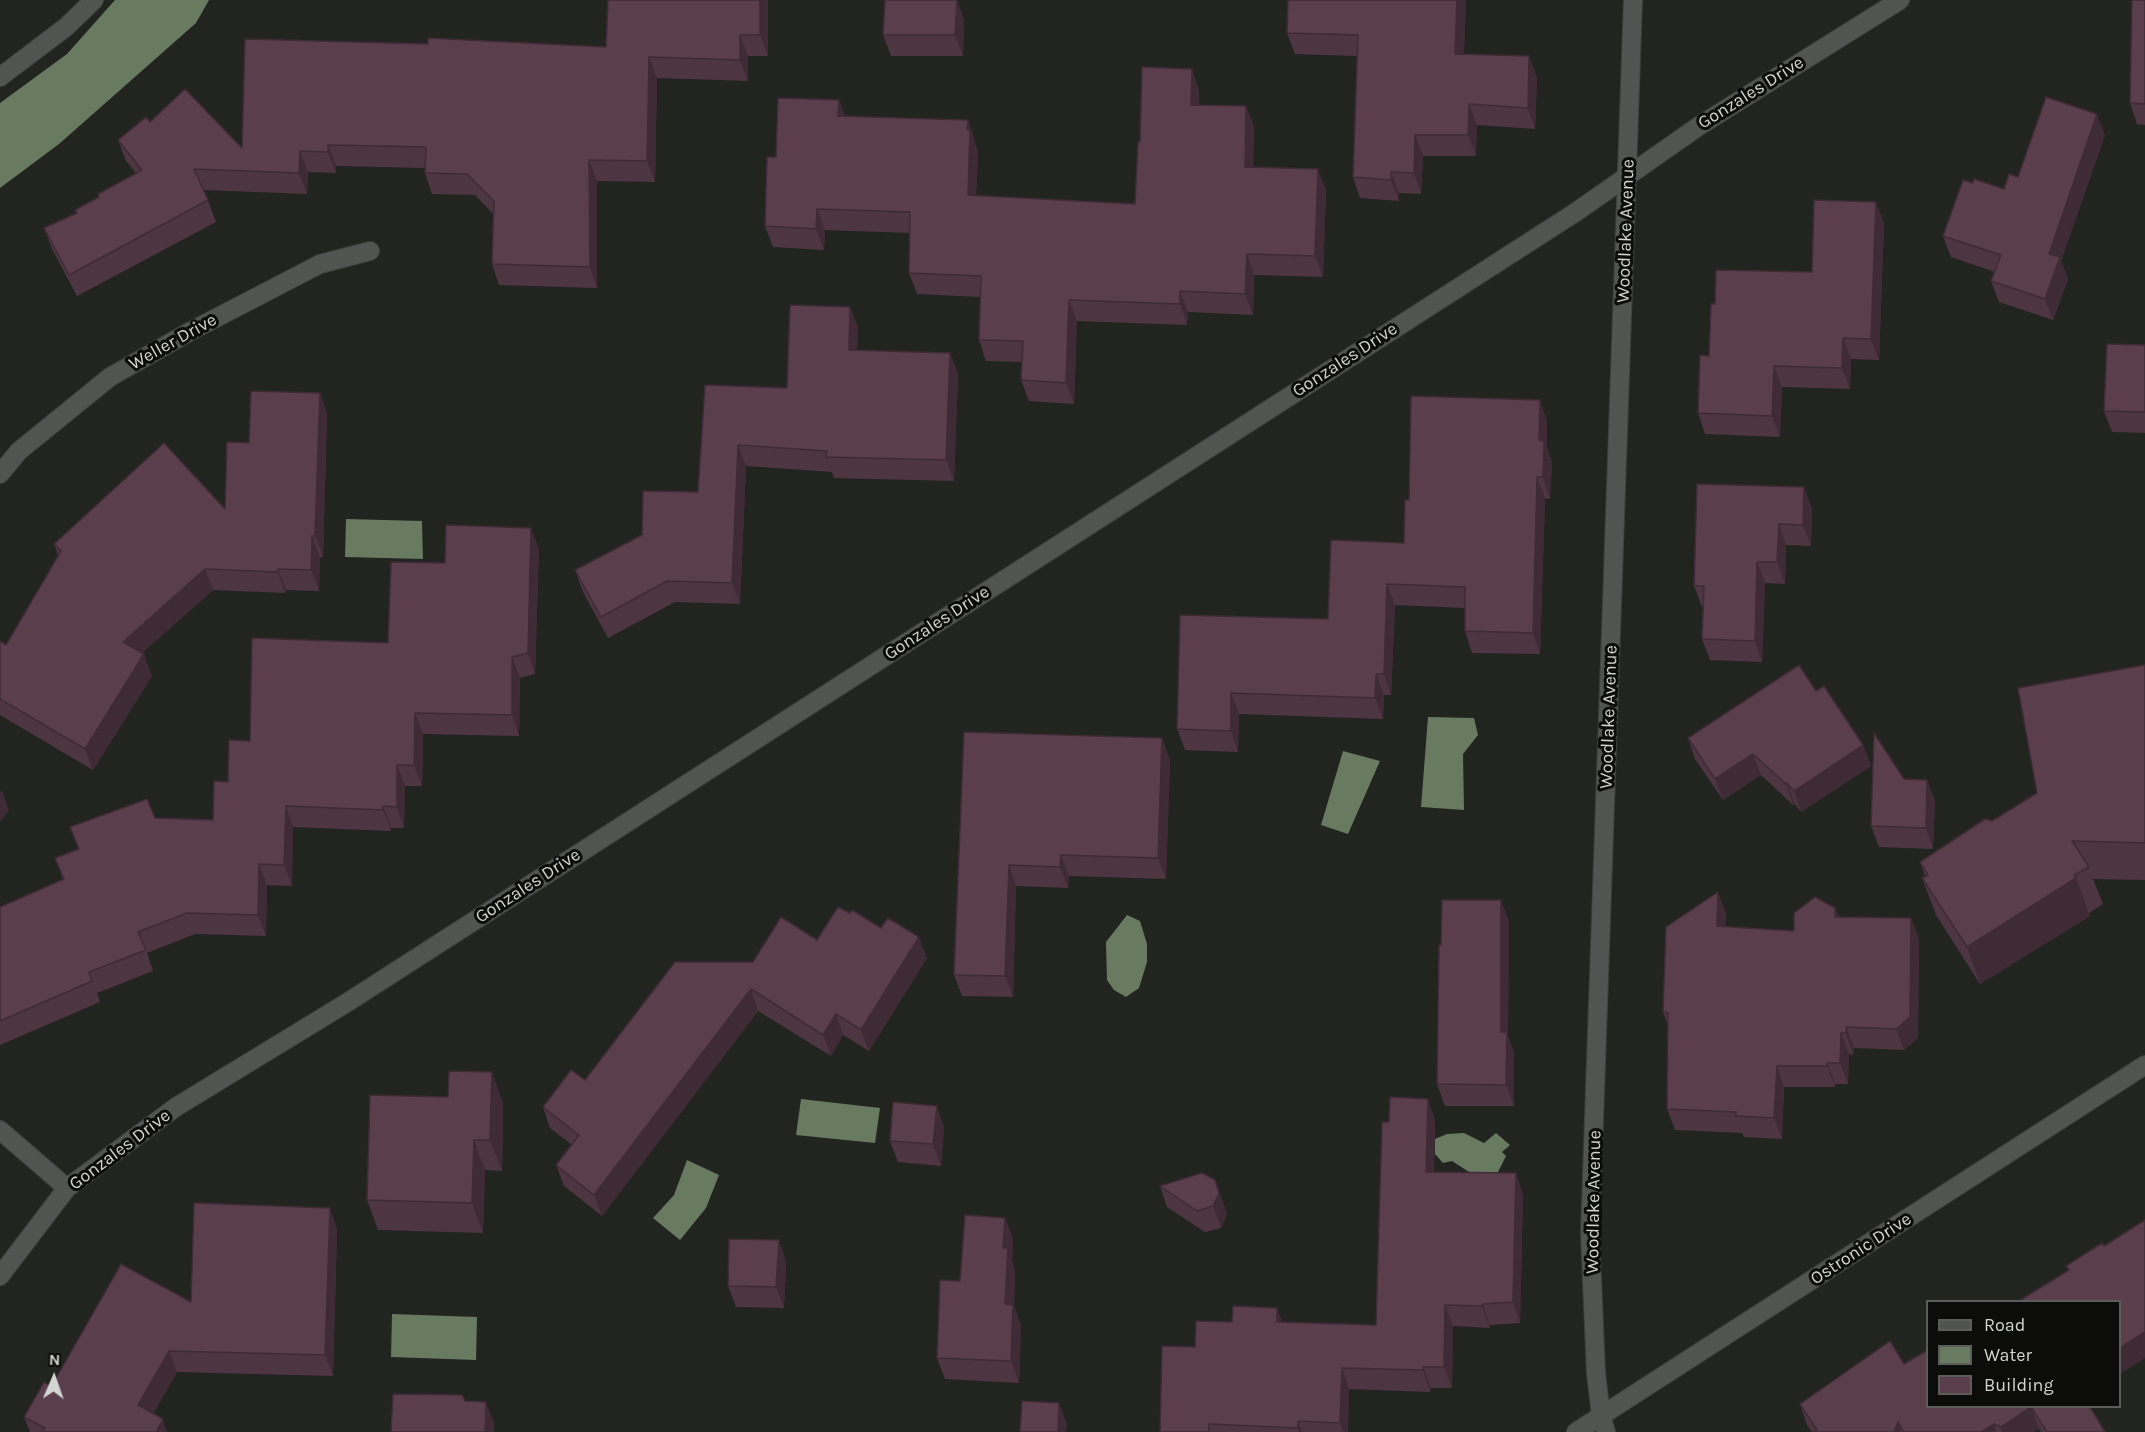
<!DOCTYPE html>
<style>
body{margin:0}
#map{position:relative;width:2145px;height:1432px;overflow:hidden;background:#222420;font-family:Karla,sans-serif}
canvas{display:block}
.legend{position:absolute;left:1926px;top:1300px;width:195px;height:108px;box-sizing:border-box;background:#0c0d0b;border:2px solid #5c5d5b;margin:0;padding:8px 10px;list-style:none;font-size:18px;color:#d3d5d3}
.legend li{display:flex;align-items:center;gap:12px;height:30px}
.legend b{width:30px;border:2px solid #5c5d5b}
.north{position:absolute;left:24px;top:1348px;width:60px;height:60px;-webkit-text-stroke:4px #0c0d0b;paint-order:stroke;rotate:2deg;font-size:16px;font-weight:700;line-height:24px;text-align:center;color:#d3d5d3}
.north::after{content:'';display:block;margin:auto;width:21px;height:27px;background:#d3d5d3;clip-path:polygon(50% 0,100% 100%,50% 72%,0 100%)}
</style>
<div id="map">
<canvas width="2145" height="1432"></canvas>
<ul class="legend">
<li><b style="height:8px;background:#515450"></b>Road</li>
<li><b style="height:16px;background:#687a60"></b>Water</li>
<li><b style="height:16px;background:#5a3e4c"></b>Building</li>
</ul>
<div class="north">N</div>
</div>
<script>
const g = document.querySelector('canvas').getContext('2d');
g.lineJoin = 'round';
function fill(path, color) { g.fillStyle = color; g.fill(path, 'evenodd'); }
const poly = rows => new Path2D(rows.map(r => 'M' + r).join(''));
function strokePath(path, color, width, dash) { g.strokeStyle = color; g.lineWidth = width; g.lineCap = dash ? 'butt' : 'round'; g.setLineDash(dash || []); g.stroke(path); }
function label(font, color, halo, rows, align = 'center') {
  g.font = font + ' Karla,sans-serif'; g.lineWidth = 6; g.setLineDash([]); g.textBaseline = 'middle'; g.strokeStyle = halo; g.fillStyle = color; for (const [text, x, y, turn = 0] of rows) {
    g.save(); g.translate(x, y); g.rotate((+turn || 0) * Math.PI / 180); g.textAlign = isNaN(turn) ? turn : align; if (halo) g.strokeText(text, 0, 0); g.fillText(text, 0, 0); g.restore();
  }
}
fill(poly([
 [115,0,209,0,196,23,59,144,0,188,0,103,67,54],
 [346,519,422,521,423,559,345,557],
 [1428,717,1474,718,1478,735,1463,754,1464,810,1421,807],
 [1343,751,1380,761,1348,834,1321,825],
 [1127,915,1140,921,1147,944,1147,962,1139,988,1126,997,1114,990,1107,980,1106,942],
 [801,1099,880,1108,875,1143,796,1135],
 [1464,1133,1484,1143,1496,1133,1510,1145,1502,1152,1506,1156,1497,1174,1483,1181,1452,1161,1443,1163,1435,1154,1435,1139,1447,1134],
 [687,1160,719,1175,706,1208,680,1240,653,1218,674,1195],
 [392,1314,477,1317,476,1360,391,1357]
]), '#687a60');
const minor = poly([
 [0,77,66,27,94,0],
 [0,474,19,451,110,377,191,331,320,264,370,251],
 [0,1130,67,1188],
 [0,1276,67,1188,176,1107,348,1002,1576,212,1699,126,1900,0],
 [1576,1432,2145,1065],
 [1606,1432,1601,1416,1596,1373,1590,1234,1633,0]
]);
strokePath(minor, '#3f413e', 20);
strokePath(minor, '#515450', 18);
fill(poly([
 [768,0,768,56,748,56,748,81,657,78,655,182,597,181,597,288,499,285,492,264,493,214,475,195,432,194,425,173,425,168,336,166,336,173,308,172,307,194,204,190,216,222,77,296,52,249,44,228,77,213,99,197,136,173,126,161,118,140,150,122,242,148,428,44,606,47],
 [957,0,964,20,963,56,891,56,883,35],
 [1288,0,1466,0,1464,54,1537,77,1535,129,1477,125,1476,156,1423,156,1421,194,1399,193,1399,201,1360,198,1353,177,1357,56,1295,54,1287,33],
 [2145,0,2145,125,2137,124,2130,103],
 [1199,90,1199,105,1246,106,1254,127,1253,167,1326,190,1323,277,1254,275,1253,315,1188,312,1187,325,1077,321,1074,404,1029,401,1021,380,1022,362,986,361,979,340,980,297,917,294,909,273,910,233,825,230,824,250,773,247,765,226,839,100,845,116,975,141,975,144,978,151,976,196,1135,204,1140,142],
 [2105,135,2061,261,2068,279,2053,320,1999,302,1991,281,1995,272,1951,257,1943,236,1973,183,2004,189,2018,177],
 [1884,223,1879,360,1851,359,1850,389,1782,387,1780,437,1705,434,1698,413,1709,356,1715,304,1812,272],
 [850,307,858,328,857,350,950,353,958,374,954,481,834,478,832,472,746,466,740,604,675,602,608,638,583,592,575,570,642,535,698,492,787,388],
 [2145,345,2145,433,2112,432,2104,411],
 [320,393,327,414,323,557,320,557,319,591,286,590,285,593,213,590,142,653,152,676,93,770,0,715,0,641,6,645,58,555,54,544,225,509,249,443],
 [1547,421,1547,448,1552,462,1550,499,1545,498,1540,654,1472,653,1465,631,1465,608,1395,605,1391,695,1384,695,1383,719,1239,714,1238,752,1185,750,1177,729,1328,619,1404,543,1409,500],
 [1697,484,1812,508,1811,546,1786,545,1785,584,1765,583,1762,662,1710,660,1702,639,1704,607,1702,607,1694,586],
 [539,549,535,674,520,678,519,736,423,734,422,786,405,786,404,828,391,828,391,831,293,827,292,886,267,885,266,936,195,934,147,953,153,971,97,993,100,1002,0,1045,0,907,63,880,55,858,78,849,70,827,155,818,213,820,228,782,250,741,388,643,445,563],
 [2145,665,2145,880,2093,879,2103,904,2089,913,2090,916,1980,984,1936,915,1922,878,1925,876,1920,862,1992,821,2037,793],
 [1816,691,1863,745,1871,766,1801,812,1795,804,1793,805,1761,775,1723,800,1695,759,1688,738],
 [964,732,1162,738,1170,760,1166,879,1069,876,1068,888,1016,886,1013,997,962,996,954,975],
 [1904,779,1927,780,1935,801,1933,849,1879,847,1871,826],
 [1835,908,1839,917,1911,918,1919,939,1918,1038,1904,1050,1854,1048,1853,1055,1849,1054,1848,1084,1835,1084,1835,1087,1784,1087,1782,1139,1744,1137,1742,1133,1675,1130,1667,1109,1668,1026,1663,1012,1726,913,1725,927,1794,931],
 [1509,921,1508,1036,1514,1053,1514,1106,1445,1106,1437,1084,1441,945],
 [817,940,927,958,869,1051,843,1035,831,1056,758,1011,602,1216,564,1186,556,1165,572,1145,550,1128,543,1107,585,1080,753,962],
 [503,1103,502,1171,485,1170,483,1233,378,1230,367,1200],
 [1435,1120,1434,1172,1523,1194,1520,1323,1490,1325,1490,1328,1453,1326,1452,1388,1431,1388,1430,1392,1349,1389,1348,1432,1160,1432,1195,1347,1283,1322,1376,1325,1389,1122],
 [944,1127,941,1166,898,1162,890,1141],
 [1215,1180,1227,1214,1221,1228,1205,1232,1167,1207,1160,1186],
 [1005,1218,1013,1239,1012,1260,1015,1270,1014,1306,1021,1326,1019,1383,945,1379,937,1358,960,1281],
 [337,1229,333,1376,177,1372,153,1414,167,1432,30,1432,24,1417,191,1302],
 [779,1240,786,1262,784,1308,736,1307,728,1286],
 [1904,1364,2090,1407,2105,1432,2041,1432,2039,1429,2033,1432,1812,1432,1807,1425,1800,1404]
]), '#4d3541');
fill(poly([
 [760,0,768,0,768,56,760,35],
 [957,0,964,20,963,56,955,35],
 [1457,0,1466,0,1463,75,1455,54],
 [740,35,748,56,748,81,740,60],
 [1529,56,1537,77,1535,129,1528,108],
 [649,57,657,78,655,182,647,161],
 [1192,69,1199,90,1198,126,1191,105],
 [839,100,847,121,838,116],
 [1469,104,1477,125,1476,156,1468,135],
 [1246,106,1254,127,1252,188,1245,167],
 [2097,114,2105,135,2061,261,2068,279,2053,320,2045,299,2049,254],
 [968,120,975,141,975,144,978,151,975,217,968,195],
 [1415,135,1423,156,1421,194,1414,173],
 [328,145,336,166,336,173,328,152],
 [300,151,308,172,307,194,299,173],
 [589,160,597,181,597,288,590,267],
 [1318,169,1326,190,1323,277,1315,256],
 [1391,172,1399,193,1399,201,1391,180],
 [1876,202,1884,223,1879,360,1871,339],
 [817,209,825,230,824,250,816,229],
 [1247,254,1254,275,1253,315,1245,294],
 [1180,291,1188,312,1187,325,1180,304],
 [1069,300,1077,321,1074,404,1066,383],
 [850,307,858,328,856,371,849,350],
 [1843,338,1851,359,1850,389,1842,368],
 [950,353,958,374,954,481,946,460],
 [1774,366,1782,387,1780,437,1772,416],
 [320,393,327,414,323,557,315,536],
 [1540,400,1547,421,1547,448,1552,462,1550,499,1543,477,1539,440],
 [738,445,746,466,740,604,732,583],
 [1537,477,1545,498,1540,654,1533,633],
 [1804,487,1812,508,1811,546,1803,525],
 [1779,524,1786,545,1785,584,1777,562],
 [531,528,539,549,535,674,528,653],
 [312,536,320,557,319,591,311,570],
 [1757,562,1765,583,1762,662,1755,641],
 [205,569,213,590,131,663,123,642],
 [278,569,286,590,285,593,278,572],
 [1387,584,1395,605,1391,695,1384,674],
 [144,654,152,676,93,770,85,749],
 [512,657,520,678,519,736,512,715],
 [1376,674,1384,695,1383,719,1375,698],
 [1231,693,1239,714,1238,752,1231,731],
 [415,713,423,734,422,786,414,765],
 [1162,738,1170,760,1166,879,1158,858],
 [1863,745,1871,766,1801,812,1794,791],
 [1753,754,1761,775,1723,800,1715,779],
 [397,765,405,786,404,828,397,807],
 [1927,780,1935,801,1933,849,1926,828],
 [1787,783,1795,804,1793,805,1786,784],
 [2,790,9,811,0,822,0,792],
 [286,806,293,827,292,886,284,865],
 [383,806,391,828,391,831,383,810],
 [1061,855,1069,876,1068,888,1060,867],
 [259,864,267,885,266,936,258,915],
 [1009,865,1016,886,1013,997,1005,976],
 [2076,878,2090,916,1980,984,1967,947],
 [1718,892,1726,913,1724,947,1717,926],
 [1501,900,1509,921,1508,1036,1514,1053,1514,1106,1506,1085,1501,1032],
 [1835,908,1843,929,1835,917],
 [1911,918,1919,939,1918,1038,1904,1050,1896,1029],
 [919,937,927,958,869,1051,861,1030],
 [751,989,758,1011,602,1216,594,1195],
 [836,1014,843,1035,831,1056,823,1035],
 [1846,1027,1854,1048,1853,1055,1846,1033],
 [1841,1033,1849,1054,1848,1084,1840,1063],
 [1827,1063,1835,1084,1835,1087,1827,1066],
 [1777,1066,1784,1087,1782,1139,1774,1118],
 [492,1072,503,1103,502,1171,490,1140],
 [1428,1099,1435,1120,1433,1193,1426,1172],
 [937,1106,944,1127,941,1166,933,1144],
 [474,1140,485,1170,483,1233,472,1203],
 [1516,1173,1523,1194,1520,1323,1513,1302],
 [1215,1180,1227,1214,1221,1228,1213,1206],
 [330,1208,337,1229,333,1376,325,1355],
 [1005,1218,1013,1239,1012,1260,1015,1270,1014,1306,1021,1326,1019,1383,1011,1361,1005,1304,1003,1248],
 [779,1240,786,1262,784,1308,776,1287],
 [1483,1304,1490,1325,1490,1328,1482,1306],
 [1445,1305,1453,1326,1452,1388,1444,1367],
 [1277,1308,1285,1329,1277,1322],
 [2145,1332,2145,1358,2120,1374,2120,1348],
 [169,1351,177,1372,145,1427,138,1405],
 [1423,1367,1431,1388,1430,1392,1423,1370],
 [1342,1368,1349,1389,1348,1432,1343,1432,1340,1423],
 [486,1402,494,1423,494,1432,485,1432],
 [1059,1403,1067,1424,1066,1432,1058,1432],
 [2031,1407,2039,1429,2033,1432,2002,1432,2001,1427],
 [163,1419,167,1432,156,1432],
 [1298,1421,1302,1432,1299,1432,1298,1428],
 [1898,1422,1901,1432,1894,1432],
 [1994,1424,1996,1432,1981,1432]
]), '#3f2b35');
const building = poly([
 [608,0,760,0,760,35,740,35,740,60,649,57,647,161,589,160,590,267,492,264,494,201,467,174,425,173,426,147,328,145,328,152,300,151,299,173,194,169,208,200,69,275,44,228,77,213,75,210,99,197,98,194,142,170,118,140,146,117,150,122,185,89,242,148,245,39,428,44,428,38,606,47,608,0],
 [885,0,957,0,955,35,883,35,885,0],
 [1288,0,1457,0,1455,54,1529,56,1528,108,1469,104,1468,135,1415,135,1414,173,1391,172,1391,180,1353,177,1358,35,1287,33,1288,0],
 [2132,0,2145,0,2145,104,2130,103,2132,0],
 [1142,67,1192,69,1191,105,1246,106,1245,167,1318,169,1315,256,1247,254,1245,294,1180,291,1180,304,1069,300,1066,383,1021,380,1023,341,979,340,981,276,909,273,910,212,817,209,816,229,765,226,767,157,776,157,778,98,839,100,838,116,968,120,967,129,970,130,968,195,1135,204,1138,142,1140,142,1142,67],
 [2046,97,2097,114,2049,254,2060,257,2045,299,1991,281,2001,255,1943,236,1963,180,1973,183,1974,179,2004,189,2009,174,2018,177,2046,97],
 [1814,200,1876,202,1871,339,1843,338,1842,368,1774,366,1772,416,1698,413,1700,355,1709,356,1711,304,1715,304,1716,270,1812,272,1814,200],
 [790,305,850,307,849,350,950,353,946,460,826,457,827,451,738,445,732,583,667,581,601,617,575,570,642,535,643,491,698,492,705,385,787,388,790,305],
 [2107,344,2145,345,2145,412,2104,411,2107,344],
 [251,391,320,393,315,536,312,536,311,570,278,569,278,572,205,569,123,642,144,654,85,749,0,699,0,641,6,645,61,551,54,544,164,443,225,509,227,442,249,443,251,391],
 [1411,396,1540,400,1539,440,1544,441,1543,477,1537,477,1533,633,1465,631,1465,587,1387,584,1384,674,1376,674,1375,698,1231,693,1231,731,1177,729,1180,615,1328,619,1331,540,1404,543,1405,500,1409,500,1411,396],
 [1697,484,1804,487,1803,525,1779,524,1777,562,1757,562,1755,641,1702,639,1704,586,1694,586,1697,484],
 [446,525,531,528,528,653,512,657,512,715,415,713,414,765,397,765,397,807,383,806,383,810,286,806,284,865,259,864,258,915,187,913,138,932,146,950,89,972,92,981,0,1021,0,907,64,879,55,858,79,849,70,827,147,799,155,818,213,820,214,781,228,782,229,740,250,741,252,638,388,643,391,562,445,563,446,525],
 [1799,665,1816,691,1824,686,1863,745,1794,791,1787,783,1786,784,1753,754,1715,779,1688,738,1799,665],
 [2145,665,2145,843,2072,841,2089,867,2074,875,2076,878,1967,947,1922,878,1928,875,1920,862,1985,819,1992,821,2037,793,2018,688,2145,665],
 [964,732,1162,738,1158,858,1061,855,1060,867,1009,865,1005,976,954,975,964,732],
 [1874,733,1904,779,1927,780,1926,828,1871,826,1874,733],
 [1718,892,1717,926,1794,931,1794,913,1815,897,1835,908,1835,917,1911,918,1910,1017,1896,1029,1846,1027,1846,1033,1841,1033,1840,1063,1827,1063,1827,1066,1777,1066,1774,1118,1736,1116,1736,1112,1667,1109,1668,1013,1663,1012,1666,927,1718,892],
 [1442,900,1501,900,1501,1032,1507,1032,1506,1085,1437,1084,1439,945,1441,945,1442,900],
 [838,907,850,913,852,910,881,928,888,918,919,937,861,1030,836,1014,823,1035,751,989,594,1195,556,1165,579,1135,543,1107,571,1070,585,1080,675,962,753,962,781,917,817,940,838,907],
 [449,1071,492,1072,490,1140,474,1140,472,1203,367,1200,370,1095,448,1097,449,1071],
 [1390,1097,1428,1099,1426,1172,1516,1173,1513,1302,1483,1304,1482,1306,1445,1305,1444,1367,1423,1367,1423,1370,1342,1368,1340,1423,1298,1421,1298,1428,1209,1424,1209,1432,1160,1432,1162,1346,1195,1347,1196,1321,1232,1322,1233,1306,1277,1308,1277,1322,1376,1325,1382,1122,1389,1122,1390,1097],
 [893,1102,937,1106,933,1144,890,1141,893,1102],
 [1202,1173,1215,1180,1219,1193,1213,1206,1197,1211,1160,1186,1202,1173],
 [194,1203,330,1208,325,1355,169,1351,138,1405,163,1419,156,1432,42,1432,45,1428,24,1417,44,1382,51,1387,121,1264,191,1302,194,1203],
 [965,1215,1005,1218,1003,1248,1008,1248,1005,1304,1013,1305,1011,1361,937,1358,940,1280,960,1281,965,1215],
 [2145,1220,2145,1332,2120,1348,2120,1302,2017,1302,2069,1270,2066,1266,2102,1243,2104,1246,2145,1220],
 [729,1239,779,1240,776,1287,728,1286,729,1239],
 [1890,1341,1904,1364,1928,1350,1928,1407,2090,1407,2105,1432,2047,1432,2031,1407,2001,1427,1994,1424,1981,1432,1904,1432,1898,1422,1894,1432,1813,1432,1817,1430,1800,1404,1890,1341],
 [393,1394,462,1395,465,1401,486,1402,485,1432,391,1432,393,1394],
 [1022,1401,1059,1403,1058,1432,1020,1432,1022,1401]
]);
fill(building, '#5a3e4c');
strokePath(building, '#3f2b35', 1.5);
label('18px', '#d3d5d3', '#0c0d0b', [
 ["Gonzales Drive",1751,93,-32],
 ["Woodlake Avenue",1626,231,-88],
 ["Weller Drive",173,342,-29],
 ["Gonzales Drive",1345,360,-33],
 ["Gonzales Drive",937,623,-33],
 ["Woodlake Avenue",1609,717,-88],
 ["Gonzales Drive",528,886,-33],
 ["Gonzales Drive",120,1150,-37],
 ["Woodlake Avenue",1594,1202,-89],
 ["Ostronic Drive",1861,1249,-33]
]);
</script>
